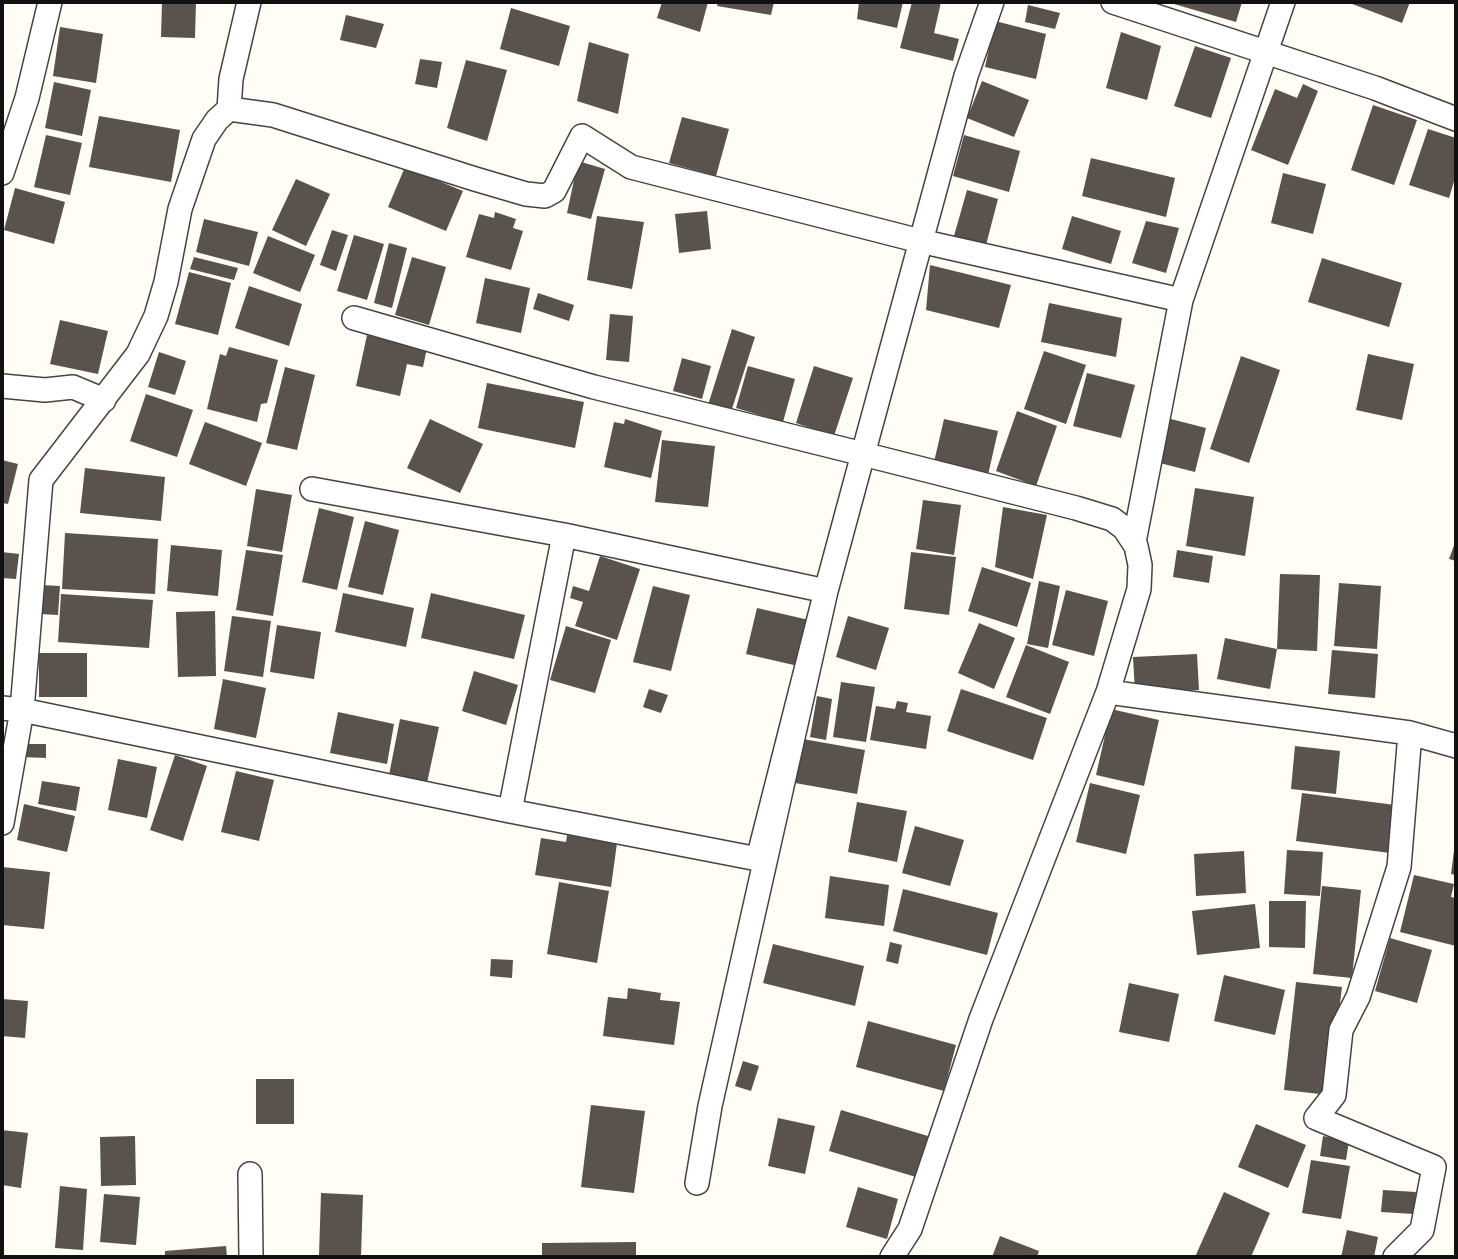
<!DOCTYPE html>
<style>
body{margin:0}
#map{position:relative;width:1458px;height:1259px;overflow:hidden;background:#fffdf5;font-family:"Zilla Slab",serif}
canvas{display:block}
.frame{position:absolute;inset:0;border:4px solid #111;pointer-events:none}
</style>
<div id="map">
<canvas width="1458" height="1259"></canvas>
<div class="frame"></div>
</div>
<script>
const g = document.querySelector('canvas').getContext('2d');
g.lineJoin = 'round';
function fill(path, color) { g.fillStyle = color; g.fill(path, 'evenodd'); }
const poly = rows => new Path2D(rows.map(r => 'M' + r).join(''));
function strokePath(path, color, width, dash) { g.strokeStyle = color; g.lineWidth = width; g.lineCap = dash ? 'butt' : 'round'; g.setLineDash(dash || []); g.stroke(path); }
fill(poly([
 [162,2,196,2,195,38,161,37],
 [662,2,708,2,700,32,657,18],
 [718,2,774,2,771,15,717,6],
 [859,2,903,2,897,28,857,19],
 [912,2,941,2,934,33,959,39,953,61,900,48],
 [1167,2,1242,2,1236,22],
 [1347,2,1410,2,1402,23],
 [1028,5,1060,13,1055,29,1025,22],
 [511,8,570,26,559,66,500,49],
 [346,15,384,24,376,48,340,40],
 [995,21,1046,34,1036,79,985,67],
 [60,27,103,34,96,83,53,76],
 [1121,32,1161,46,1147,100,1106,88],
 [589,42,629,54,618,114,577,101],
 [1195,46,1231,58,1211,118,1174,106],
 [420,59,442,62,437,88,415,84],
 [466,60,507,70,487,141,447,128],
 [982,81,1029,100,1014,137,967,118],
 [54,82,91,90,82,136,45,128],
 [1303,84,1318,91,1288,165,1251,150,1275,89,1297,98],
 [1373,105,1417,120,1394,185,1351,170],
 [99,116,180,130,171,182,89,167],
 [682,117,729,129,716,176,669,163],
 [1428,129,1456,138,1456,175,1449,198,1409,185],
 [46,135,82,143,70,195,34,187],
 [964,135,1020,151,1009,192,953,176],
 [1091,158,1175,178,1166,217,1082,196],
 [578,161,605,169,591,219,567,213],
 [405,167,463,191,446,231,388,207],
 [1283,173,1326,184,1313,234,1271,223],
 [296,179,330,194,306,246,272,230],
 [15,188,65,202,54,244,4,230],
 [967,190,998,199,986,245,954,236],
 [707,211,711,249,679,253,675,214],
 [495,212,516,219,513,228,523,231,511,270,466,257,479,214,494,218],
 [597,216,644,222,632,289,587,280],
 [1072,216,1121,231,1111,264,1062,249],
 [204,219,258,232,249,266,196,252],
 [1146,221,1179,228,1166,273,1132,263],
 [332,230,348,235,336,271,320,265],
 [354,235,384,244,367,300,337,291],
 [268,236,315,255,300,292,253,273],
 [389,243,407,248,392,308,374,303],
 [194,257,238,268,234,280,190,269],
 [412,257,446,267,429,325,395,315],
 [1322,258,1402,283,1389,327,1308,302],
 [930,265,1011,285,999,328,926,310],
 [189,272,231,283,218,335,175,324],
 [485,278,530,288,521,333,476,323],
 [249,286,302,304,289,346,235,328],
 [538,293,574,305,569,321,533,309],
 [1049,303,1122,318,1116,357,1041,342],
 [610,314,633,316,629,362,606,360],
 [60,320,108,331,98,374,50,364],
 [732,329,755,337,731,412,708,405],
 [367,335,427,348,423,367,407,364,400,396,356,386],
 [229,347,278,360,267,403,261,404,257,422,207,409,220,354,226,356],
 [1044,351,1086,365,1066,424,1024,409],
 [159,352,186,361,175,395,148,387],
 [1368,354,1414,364,1402,420,1356,410],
 [1241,356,1280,370,1249,463,1210,449],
 [682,358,711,366,702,399,673,391],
 [748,366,795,379,783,422,736,408],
 [814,366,853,378,834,436,796,423],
 [285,367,315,375,297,450,266,443],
 [1087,373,1135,385,1121,438,1073,426],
 [487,383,584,402,575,448,478,428],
 [146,394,193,410,177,457,130,441],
 [1017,411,1057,426,1036,486,996,471],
 [1163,417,1206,428,1195,472,1152,461],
 [430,419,483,444,460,493,407,468],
 [625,419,662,431,651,478,604,467,614,422,624,424],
 [944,419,998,431,988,475,934,462],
 [205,422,262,443,246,486,189,464],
 [662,440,715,446,708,507,655,502],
 [2,460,18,464,8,504,2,503],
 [85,468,165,477,161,521,80,513],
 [1195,488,1254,497,1245,556,1186,546],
 [256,489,292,495,282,552,247,546],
 [923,500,961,505,954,555,916,549],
 [1003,507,1047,515,1033,579,995,567],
 [319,508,354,517,337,590,302,582],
 [365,521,399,530,383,595,348,587],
 [65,533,158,539,155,594,62,589],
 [1456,540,1456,561,1449,559],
 [171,545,222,550,218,596,167,591],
 [246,550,283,555,273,616,236,610],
 [1177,550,1213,556,1209,583,1173,577],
 [2,552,19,554,16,579,2,578],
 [911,552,956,557,949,615,904,609],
 [600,556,640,569,617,640,575,626,583,602,570,598,573,586,589,591],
 [982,567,1031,583,1017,627,968,611],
 [1280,574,1320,575,1317,651,1277,649,1270,689,1217,679,1225,638,1277,649],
 [1039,581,1060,586,1048,648,1027,644],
 [1339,583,1381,586,1377,649,1334,646],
 [41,585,60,586,58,615,40,614],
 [653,586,690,595,671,671,633,662],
 [1066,590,1108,601,1094,656,1052,645],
 [343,593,414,608,406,647,335,632],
 [431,593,525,615,514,659,421,638],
 [61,594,153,600,149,648,58,642],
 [757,608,809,620,798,666,746,654],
 [215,611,216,676,178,677,176,612],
 [232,616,271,621,263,677,224,671],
 [848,616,889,628,876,670,836,657],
 [979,623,1015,638,994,689,958,673],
 [277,625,321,632,314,679,270,672],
 [566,626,611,640,595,693,550,680],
 [1026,645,1069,662,1050,714,1006,697],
 [1332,650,1378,654,1375,698,1328,694],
 [39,653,87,653,87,697,39,697],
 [1197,654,1199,690,1135,693,1133,657],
 [474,671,518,685,506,725,462,711],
 [223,679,266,688,256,738,214,729],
 [841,682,875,687,866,742,833,737],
 [649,689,668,695,661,713,643,707],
 [961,689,1047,718,1033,760,947,731],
 [817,696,832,699,826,740,810,737],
 [897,701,908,703,906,712,931,716,926,749,870,740,876,706,895,709],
 [1111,709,1159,720,1144,786,1096,775],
 [338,712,394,724,387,764,330,753],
 [400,719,439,727,427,783,389,775],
 [803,739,865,750,857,794,795,783],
 [22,744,46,744,46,758,22,757],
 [1295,746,1340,751,1336,794,1291,789],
 [175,755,207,766,183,841,150,830],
 [118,759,157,767,147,818,108,810],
 [236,771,274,780,259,841,221,832],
 [42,781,80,787,76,811,38,804],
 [1090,783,1140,795,1126,854,1076,842],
 [1302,793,1395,805,1390,853,1296,841],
 [857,802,907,811,897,862,848,852],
 [24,804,75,816,67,852,17,840],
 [915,826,964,840,950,886,902,873],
 [567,835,617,843,611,887,535,875,541,838,566,842],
 [1455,843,1456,843,1456,875,1451,874],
 [1287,850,1323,852,1320,896,1284,894],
 [1244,851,1246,893,1196,896,1194,854],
 [2,867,50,872,44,929,2,925],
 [1414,875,1454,884,1451,897,1456,898,1456,946,1400,932],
 [830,876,889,885,884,926,825,918],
 [559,882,609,891,597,963,547,954],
 [1322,886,1361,890,1352,978,1313,974],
 [903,889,998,913,987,955,893,931],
 [1269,901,1306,901,1305,948,1269,947],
 [1255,904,1260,948,1197,955,1192,911],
 [1390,938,1432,950,1417,1003,1375,991],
 [890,942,902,945,898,964,886,961],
 [773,944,864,966,855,1006,763,983],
 [491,959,513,960,512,978,490,976],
 [1224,975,1285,990,1275,1035,1214,1021],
 [1296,982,1342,987,1329,1095,1284,1090],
 [1129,983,1179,994,1169,1042,1119,1032],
 [628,988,661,993,660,1000,680,1002,674,1045,603,1036,608,997,627,999],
 [2,999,28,1001,25,1038,2,1036],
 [868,1021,956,1045,944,1091,856,1067],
 [743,1061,759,1066,751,1091,735,1086],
 [256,1079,294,1079,294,1124,256,1124],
 [591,1105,645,1111,634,1193,581,1187],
 [841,1110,928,1136,916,1177,829,1151],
 [778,1118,815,1126,805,1174,768,1166],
 [1256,1124,1306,1145,1288,1188,1238,1167],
 [2,1130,28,1133,21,1188,2,1185],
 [135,1136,136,1185,101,1186,100,1137],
 [1323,1136,1349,1141,1346,1160,1320,1156],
 [1311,1160,1350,1166,1341,1219,1302,1213],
 [60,1186,87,1189,83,1250,55,1248],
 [858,1187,898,1199,887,1239,846,1227],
 [1383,1190,1416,1192,1414,1214,1381,1212],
 [1224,1192,1270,1213,1251,1257,1195,1257],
 [321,1193,363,1195,361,1256,319,1255],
 [104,1194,140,1197,136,1245,100,1242],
 [1347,1230,1378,1237,1374,1257,1341,1257],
 [1000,1236,1039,1251,1037,1257,992,1257],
 [636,1242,636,1257,542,1257,542,1243],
 [226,1246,227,1257,165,1257,165,1251]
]), '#5a524d');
const street = poly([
 [1113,2,1375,88,1456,119],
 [229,109,231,79,249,2],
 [2,173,27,98,50,2],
 [354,318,594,387,863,454,966,76,992,2],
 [2,386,45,390,73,387,104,400],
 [312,489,564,535,826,591,863,454,1076,508,1112,519,1124,528,1136,546,1140,565,1139,589,1108,692,1410,733,1456,746],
 [1134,542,1181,300,1283,2],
 [2,708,22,710,41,480,138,354,156,316,166,282,180,209,204,139,217,120,229,109,273,115,475,179,526,194,545,196,554,191,582,136,631,167,920,241,1181,300],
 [510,811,758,859,826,591,710,1106,697,1183],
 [2,823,22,710,510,811,564,535],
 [250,1174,251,1257],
 [892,1257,910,1229,981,1019,1108,692],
 [1395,1257,1422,1230,1434,1167,1316,1118,1334,1095,1341,1030,1358,997,1399,867,1410,733]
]);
strokePath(street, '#444', 26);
strokePath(street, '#fff', 23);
</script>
